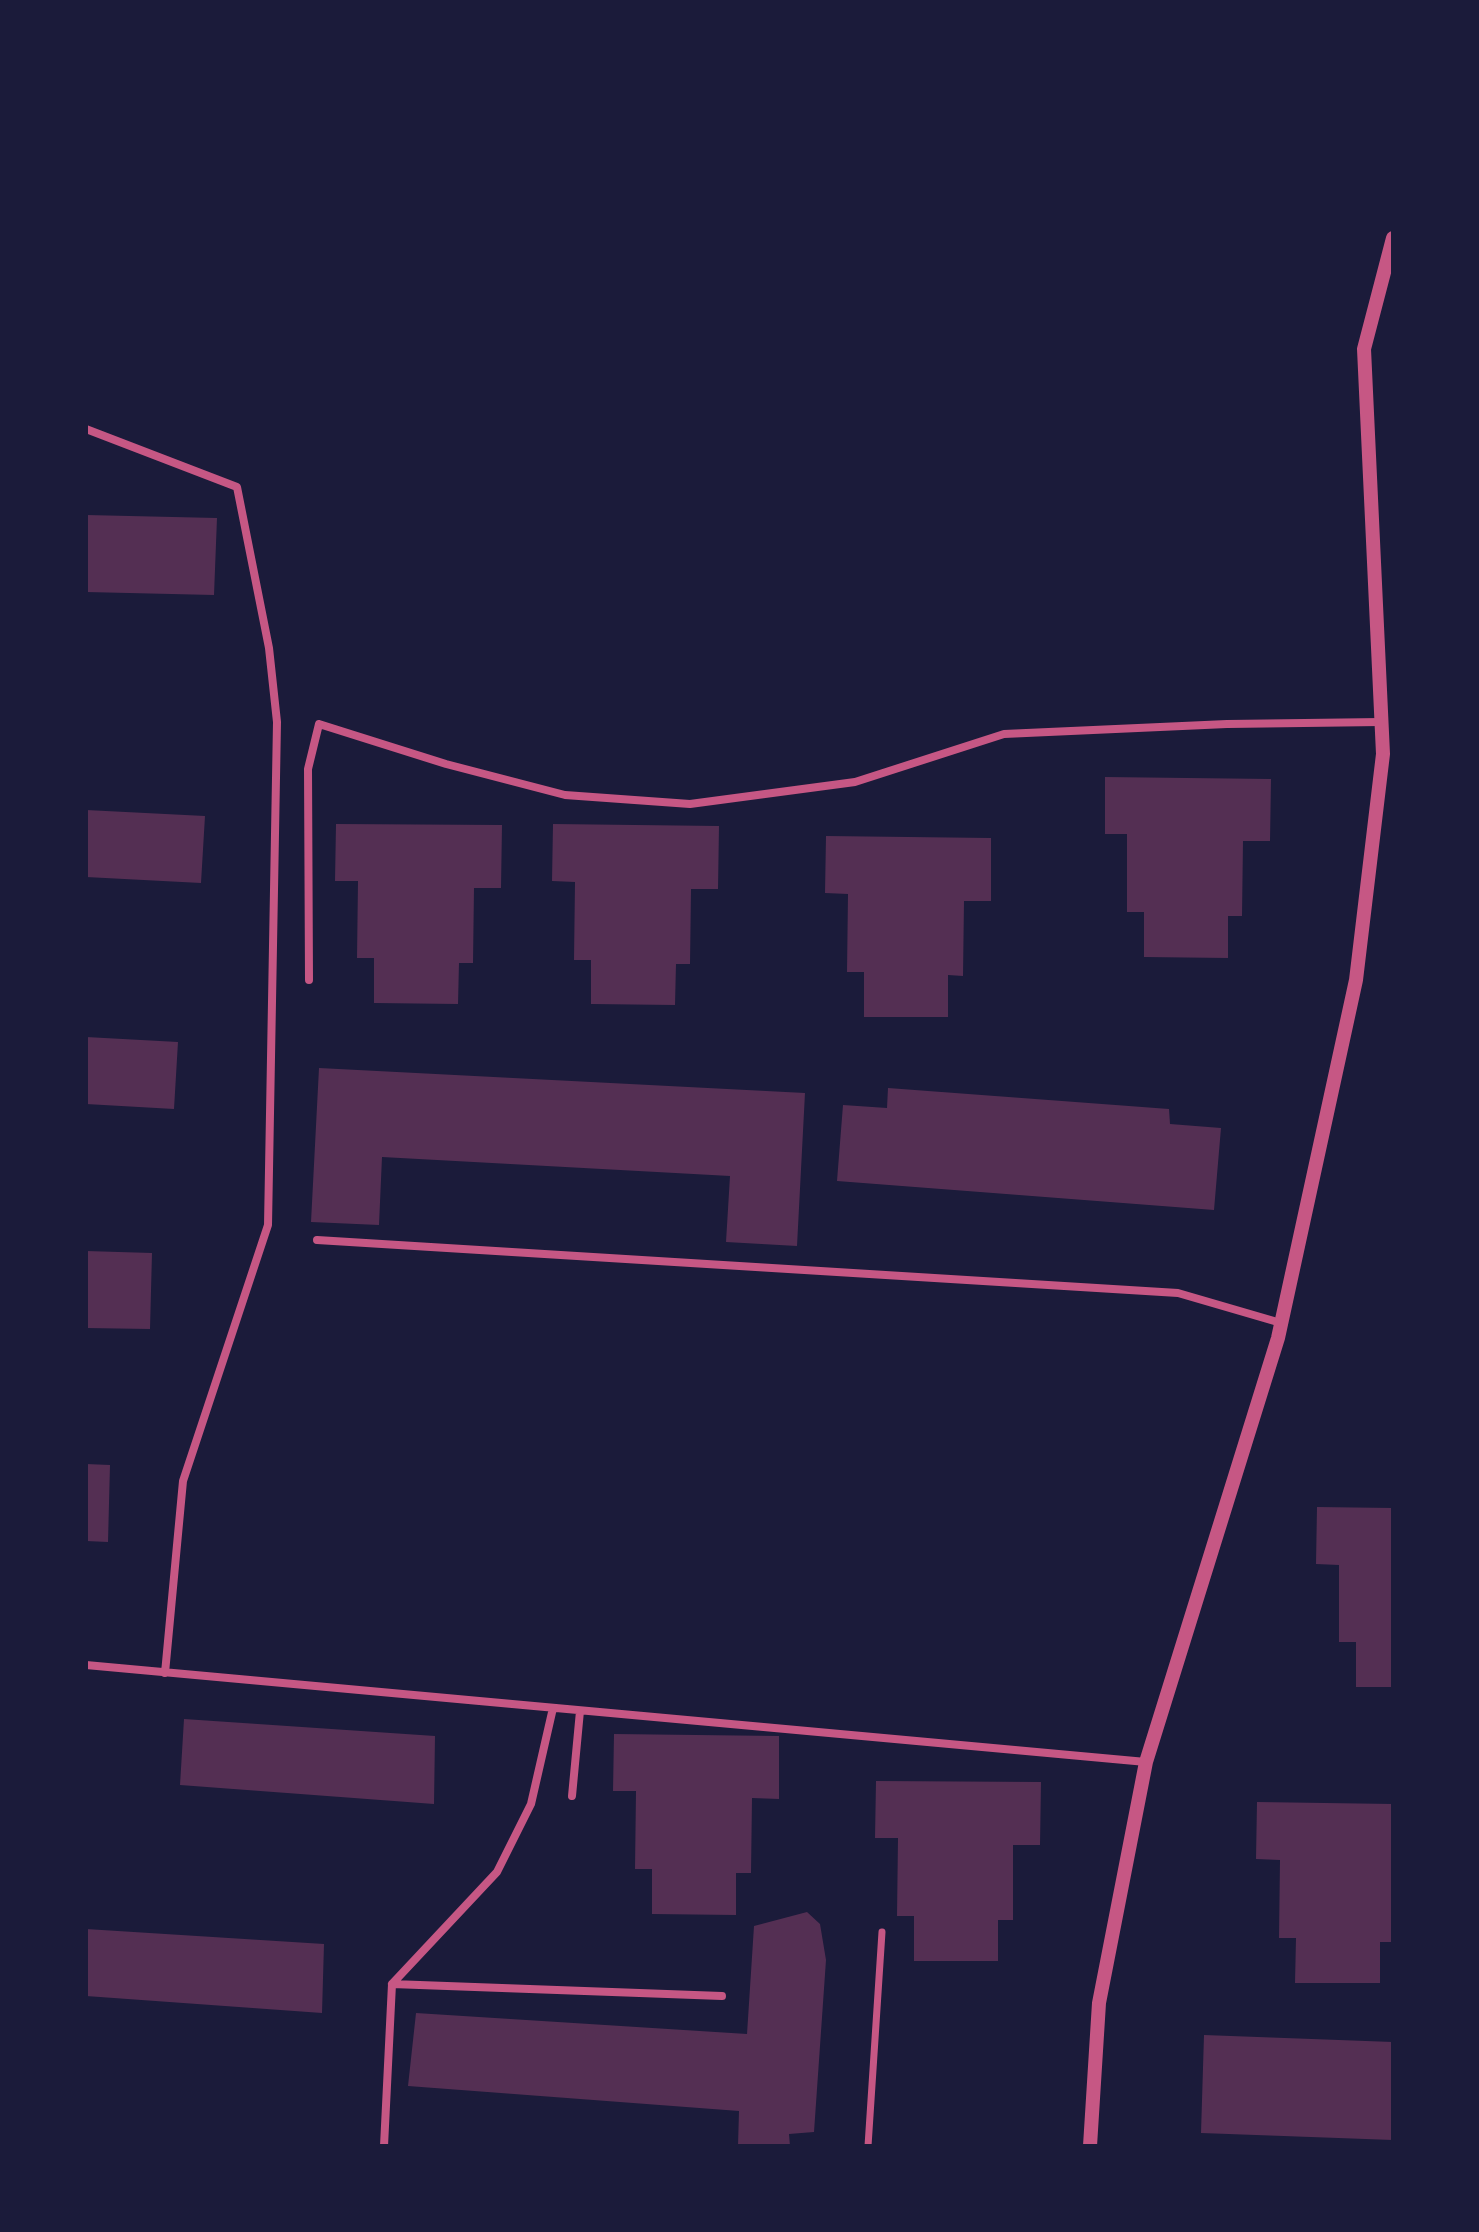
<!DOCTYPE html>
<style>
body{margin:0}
#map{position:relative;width:1479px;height:2232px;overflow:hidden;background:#1b1b3a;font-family:Quicksand,sans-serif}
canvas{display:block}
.frame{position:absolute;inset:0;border:88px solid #1b1b3a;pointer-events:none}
</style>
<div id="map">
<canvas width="1479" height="2232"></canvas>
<div class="frame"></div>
</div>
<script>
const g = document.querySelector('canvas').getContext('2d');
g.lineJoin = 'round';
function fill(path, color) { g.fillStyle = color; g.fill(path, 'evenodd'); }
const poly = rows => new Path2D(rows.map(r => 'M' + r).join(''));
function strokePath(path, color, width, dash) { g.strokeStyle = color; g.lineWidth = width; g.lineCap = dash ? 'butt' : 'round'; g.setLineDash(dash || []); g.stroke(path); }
fill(poly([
 [86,515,217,518,214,595,86,592],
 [1105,777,1271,779,1270,841,1243,841,1242,916,1228,916,1228,958,1144,957,1144,912,1127,912,1127,834,1105,834],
 [86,810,205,816,201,883,86,877],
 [336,824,502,825,501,888,474,888,473,963,459,963,458,1004,374,1003,374,958,357,958,358,881,335,881],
 [553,824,719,826,718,889,691,889,690,964,676,964,675,1005,591,1004,591,960,574,960,575,882,552,881],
 [826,836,991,838,991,901,964,901,963,976,948,975,948,1017,864,1017,864,972,847,972,848,894,825,893],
 [86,1037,178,1042,174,1109,86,1104],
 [319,1068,805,1093,797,1246,726,1242,730,1176,382,1157,379,1225,311,1222],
 [888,1088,1169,1109,1170,1124,1221,1128,1214,1210,837,1181,843,1105,887,1108],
 [86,1251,152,1253,150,1329,86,1328],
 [86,1464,110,1465,108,1542,86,1541],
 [1317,1507,1393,1508,1393,1687,1356,1687,1356,1642,1339,1642,1339,1565,1316,1564],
 [184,1719,435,1736,434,1804,180,1785],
 [614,1734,779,1736,779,1799,752,1798,751,1873,736,1873,736,1915,652,1914,652,1869,635,1869,636,1791,613,1791],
 [876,1781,1041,1782,1040,1845,1013,1845,1013,1920,998,1920,998,1961,914,1961,914,1916,897,1916,898,1838,875,1838],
 [1257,1802,1393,1804,1393,1942,1380,1942,1380,1983,1295,1983,1296,1938,1279,1938,1280,1860,1256,1859],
 [807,1912,820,1924,826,1960,814,2132,789,2134,790,2146,738,2146,739,2111,408,2086,416,2013,747,2034,754,1926],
 [86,1929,324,1944,322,2013,86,1996],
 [1204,2035,1393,2042,1393,2140,1201,2133]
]), '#542f53');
strokePath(poly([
 [868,2146,882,1932]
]), '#c65784', 7);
strokePath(poly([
 [86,429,237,487,269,648,277,722,268,1225,183,1481,165,1673],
 [309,980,308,769,319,724,446,764,565,795,690,804,855,782,1004,734,1227,724,1381,722],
 [317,1240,1178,1293,1281,1323],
 [86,1665,1146,1762],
 [572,1796,580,1711],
 [392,1984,497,1872,531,1804,553,1708],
 [384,2146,392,1984,722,1996]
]), '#c65784', 8);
strokePath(poly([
 [1090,2146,1099,2003,1146,1762,1278,1338,1356,980,1383,754,1364,349,1393,238]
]), '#c65784', 14);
</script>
